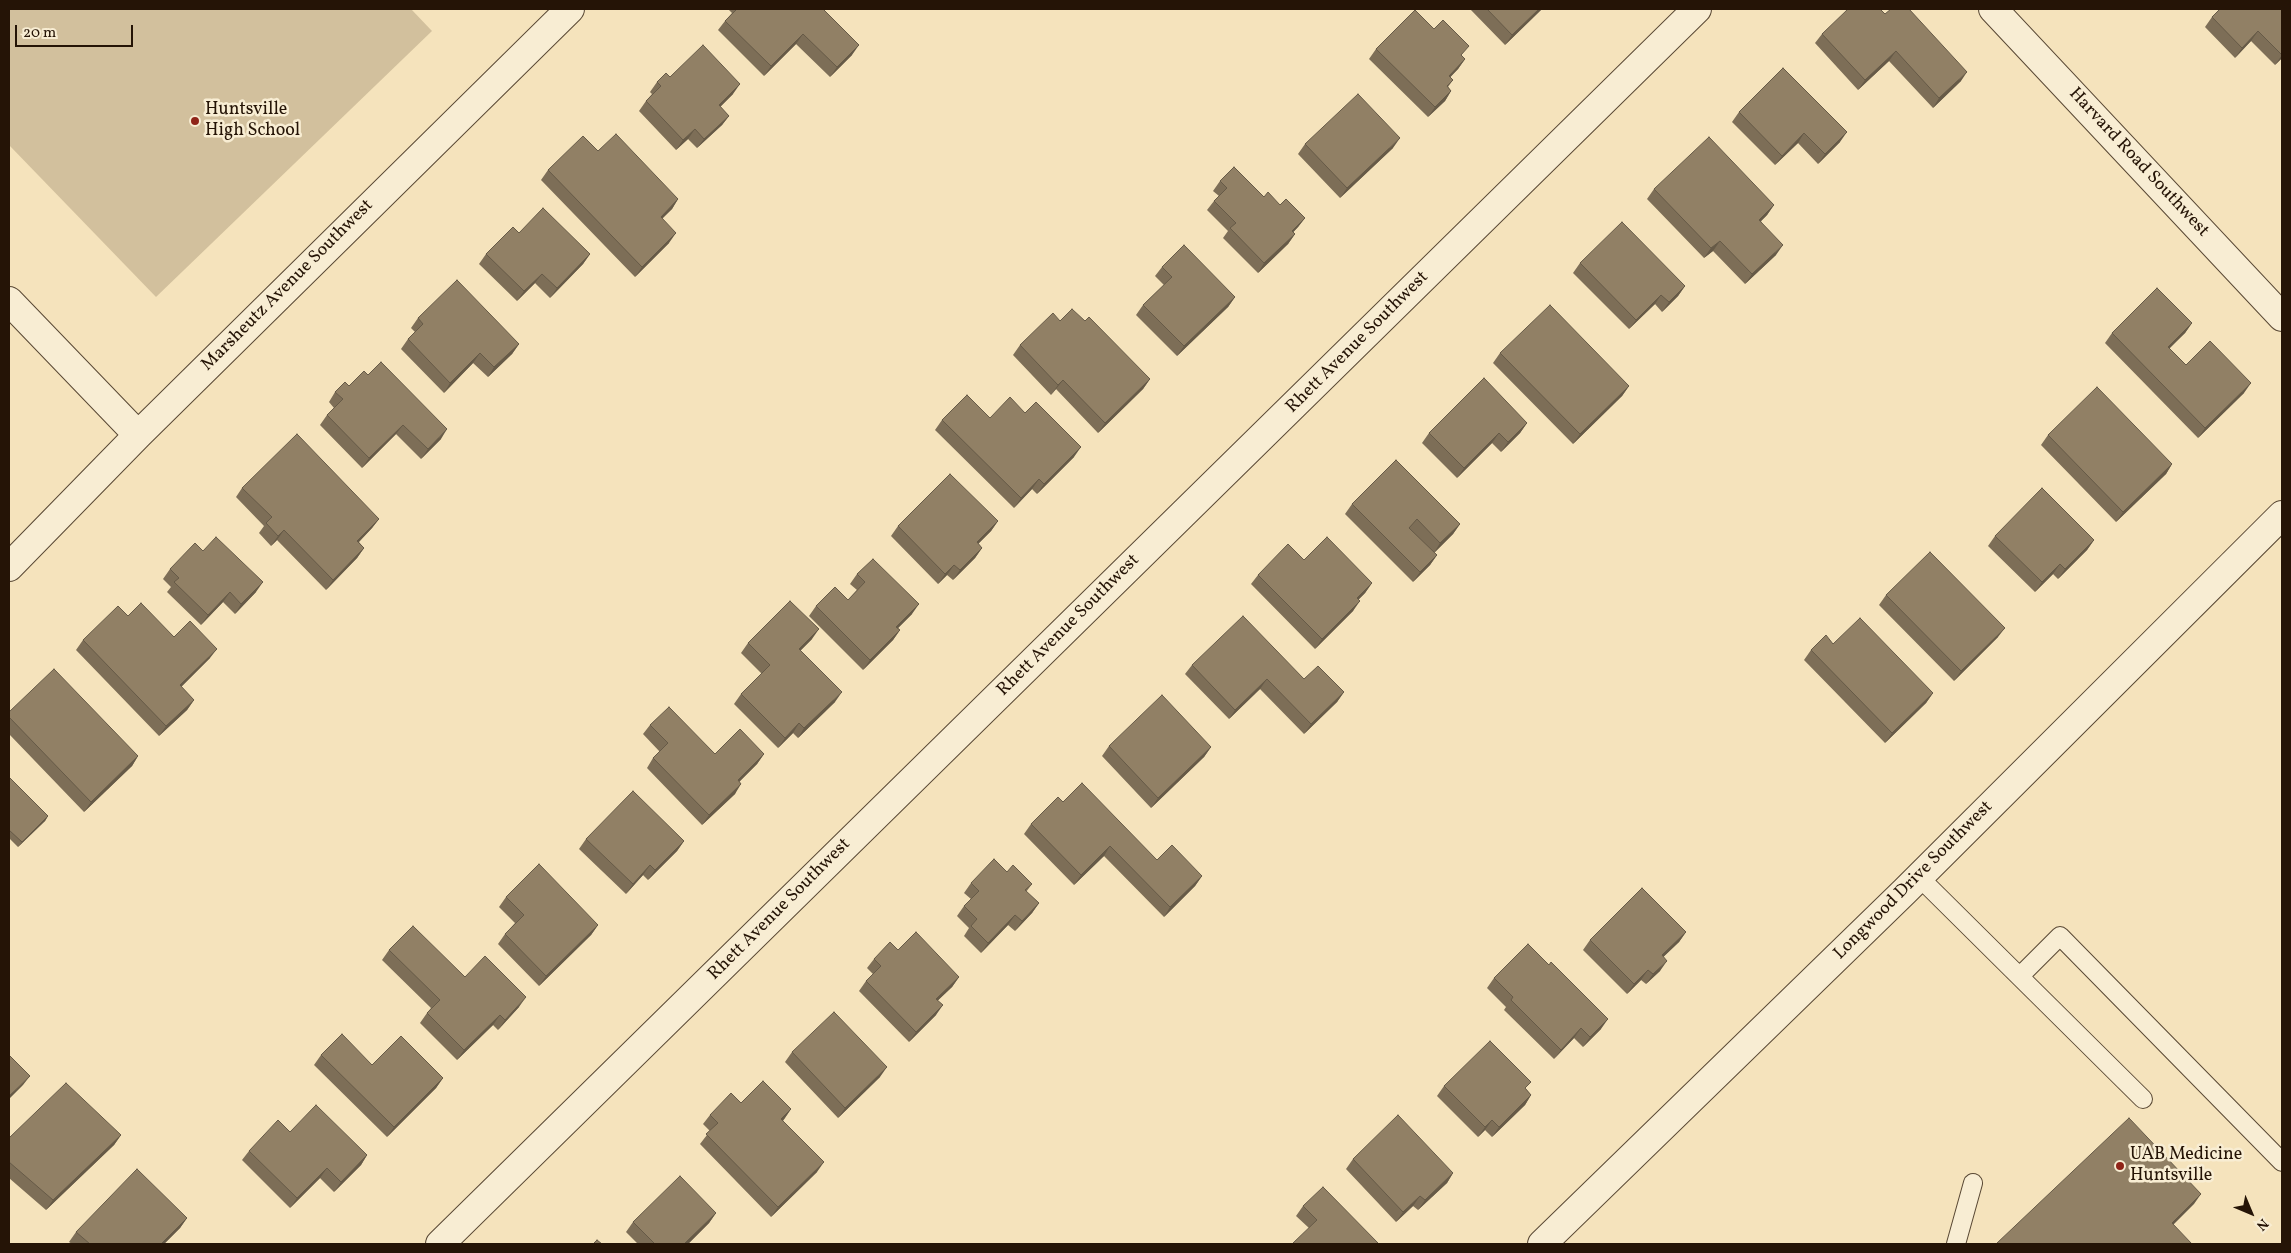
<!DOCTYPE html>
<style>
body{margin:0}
#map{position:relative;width:2291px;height:1253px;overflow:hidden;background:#f5e3bc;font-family:Vollkorn,serif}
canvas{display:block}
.frame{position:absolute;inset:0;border:10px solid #251406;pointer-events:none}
.north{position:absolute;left:2226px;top:1188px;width:50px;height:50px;-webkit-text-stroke:4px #f8edd3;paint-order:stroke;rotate:135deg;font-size:14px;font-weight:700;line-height:20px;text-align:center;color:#251406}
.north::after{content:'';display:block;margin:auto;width:18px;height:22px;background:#251406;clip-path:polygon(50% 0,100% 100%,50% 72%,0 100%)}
.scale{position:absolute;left:15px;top:25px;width:118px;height:22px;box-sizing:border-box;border:2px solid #251406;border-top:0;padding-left:6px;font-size:15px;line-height:18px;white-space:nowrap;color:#251406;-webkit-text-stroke:4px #f8edd3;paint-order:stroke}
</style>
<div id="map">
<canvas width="2291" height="1253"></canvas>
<div class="frame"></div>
<div class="north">N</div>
<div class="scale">20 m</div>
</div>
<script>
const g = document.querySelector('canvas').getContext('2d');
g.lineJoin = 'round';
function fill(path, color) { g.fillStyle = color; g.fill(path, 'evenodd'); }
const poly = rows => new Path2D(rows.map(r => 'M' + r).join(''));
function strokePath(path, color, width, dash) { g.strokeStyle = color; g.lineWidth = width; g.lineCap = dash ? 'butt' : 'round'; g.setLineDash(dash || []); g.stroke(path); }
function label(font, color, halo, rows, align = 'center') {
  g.font = font + ' Vollkorn,serif'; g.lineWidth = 5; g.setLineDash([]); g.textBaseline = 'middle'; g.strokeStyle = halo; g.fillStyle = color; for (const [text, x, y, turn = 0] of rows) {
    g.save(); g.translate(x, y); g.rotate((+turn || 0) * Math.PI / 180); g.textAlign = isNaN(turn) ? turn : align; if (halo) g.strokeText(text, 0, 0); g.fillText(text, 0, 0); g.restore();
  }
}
fill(poly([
 [9,9,411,9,432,31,156,297,9,145]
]), '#d2c09d');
const service = poly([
 [1919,877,2143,1099],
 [2020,976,2060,936,2282,1162],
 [1956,1244,1973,1183]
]);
const minor = poly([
 [1993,9,2282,317],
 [9,301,138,435],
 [9,567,138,435,570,9],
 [440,1244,1697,9],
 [1542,1244,1905,891,2282,515]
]);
strokePath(service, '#594834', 20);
strokePath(minor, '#594834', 30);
strokePath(service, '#f8edd3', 18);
strokePath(minor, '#f8edd3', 28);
fill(poly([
 [728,9,823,9,852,55,830,77,796,44,764,76,718,30,725,21,732,13],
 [1470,9,1542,9,1505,45],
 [2282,9,2282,58,2275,65,2251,41,2235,58,2205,27,2212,17],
 [1885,14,1961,81,1933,108,1889,61,1858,90,1815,43,1822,34],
 [1376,49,1462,56,1465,59,1458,69,1450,77,1453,80,1448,87,1451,91,1445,101,1428,117,1369,59],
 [670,77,733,94,720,107,729,116,722,125,697,148,688,139,676,150,639,111,646,101,652,94,650,92,657,82],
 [1739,112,1840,142,1818,164,1798,143,1775,165,1732,122],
 [1305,144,1393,148,1340,198,1298,154],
 [598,151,678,199,672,209,662,218,669,243,635,277,541,180,548,170],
 [1220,181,1264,197,1305,218,1298,227,1293,232,1295,234,1288,244,1258,273,1223,238,1228,231,1207,210,1214,201,1219,196,1213,191],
 [1654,189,1774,205,1767,215,1761,221,1776,255,1745,284,1713,251,1704,258,1647,199],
 [519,233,590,254,583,264,550,298,535,283,517,301,479,264,486,254],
 [1580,263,1685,286,1678,296,1662,312,1655,304,1629,329,1573,273],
 [1162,267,1235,297,1228,307,1177,356,1136,315,1143,305,1164,285,1155,276],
 [418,318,519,344,512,354,488,377,473,363,444,393,401,349,408,339,415,332,411,328],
 [1060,321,1085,321,1150,379,1143,389,1098,433,1056,389,1051,395,1013,355,1020,345],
 [2192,323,2185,333,2169,348,2186,365,2244,393,2198,438,2105,343,2112,333],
 [1500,353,1629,386,1622,396,1573,444,1493,363],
 [349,386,441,439,421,459,396,434,362,468,320,425,327,415,334,408,329,402,335,392],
 [1025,413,1074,457,1037,494,1032,489,1014,508,935,430,942,420,990,418],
 [1527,423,1520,433,1501,452,1492,443,1457,478,1422,443,1429,433],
 [2048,435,2172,464,2166,474,2116,522,2041,445],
 [242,488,379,519,372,528,359,542,364,548,357,558,326,590,277,540,271,546,259,533,264,526,236,497],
 [1352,504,1460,524,1453,534,1434,553,1437,555,1430,565,1413,582,1345,514],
 [998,521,991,531,978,544,982,548,975,558,953,580,947,575,938,584,891,536,898,526],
 [1995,536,2094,540,2087,550,2058,579,2053,574,2035,592,1988,546],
 [203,551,256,592,235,614,223,602,201,625,167,592,171,587,163,579,170,569],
 [1304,560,1372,583,1365,593,1358,600,1353,611,1315,649,1251,584,1258,575],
 [857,574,912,614,898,628,900,630,893,640,863,670,809,616,816,606,848,600,857,590,850,584],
 [1886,595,1998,637,1954,681,1879,605],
 [128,616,174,637,210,658,181,687,194,700,187,710,159,736,76,650,83,640],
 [812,639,800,651,835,702,798,738,793,733,778,748,734,704,741,694,762,674,741,653,748,643],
 [1833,644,1933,693,1926,703,1885,743,1804,660,1811,650],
 [1192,665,1304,679,1344,692,1337,702,1304,734,1260,689,1229,719,1185,674],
 [9,712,138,756,132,766,84,812,9,734],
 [650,725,715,754,764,754,757,764,739,782,735,794,702,825,647,768,653,758,660,752,643,734],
 [1109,746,1211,747,1204,757,1151,808,1102,756],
 [9,777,48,816,45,821,18,847,9,838],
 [1063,802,1157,860,1202,876,1195,886,1164,917,1104,856,1074,885,1024,834,1031,824],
 [586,839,684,841,677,851,648,880,643,875,626,894,579,849],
 [1007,872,1032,884,1026,892,1039,903,1032,913,1015,931,1008,925,981,953,964,936,969,928,957,916,964,906,971,899,964,893,971,883],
 [506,897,598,925,591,935,539,986,498,944,505,934,515,923,499,907],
 [1686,932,1679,942,1663,957,1660,971,1646,984,1641,980,1627,994,1583,950,1590,940],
 [389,950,465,977,519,1007,498,1030,493,1025,457,1060,420,1023,427,1013,431,1008,382,960],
 [898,950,959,977,952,987,938,1000,936,1015,909,1042,859,991,866,981,873,974,867,968,874,959],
 [1549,965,1601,1029,1583,1047,1574,1038,1554,1059,1504,1010,1506,1007,1487,988,1494,978],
 [792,1052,880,1077,838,1118,785,1062],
 [321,1055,372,1065,443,1078,436,1088,387,1137,314,1065],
 [1444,1086,1526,1089,1531,1095,1525,1105,1492,1137,1485,1130,1478,1137,1437,1096],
 [741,1103,791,1109,783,1121,817,1172,771,1217,700,1144,710,1131,703,1124,710,1115],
 [290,1132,367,1155,361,1165,334,1192,320,1178,290,1208,242,1160,249,1151],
 [121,1135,114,1145,46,1210,9,1178,9,1138],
 [1353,1159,1453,1173,1447,1183,1418,1210,1413,1206,1396,1222,1346,1169],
 [1303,1206,1379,1244,1309,1228,1296,1216],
 [716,1213,709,1223,688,1244,638,1244,626,1232,633,1222],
 [187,1218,180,1228,164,1244,72,1244,69,1242,76,1232]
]), '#7d6e57');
fill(poly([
 [1539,9,1542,9,1505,45,1512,35],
 [2258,31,2251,41,2235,58,2242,48],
 [803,34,796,44,764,76,771,66],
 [859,45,852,55,830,77,837,67],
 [1896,51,1889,61,1858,90,1865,80],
 [2282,55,2282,58,2275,65],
 [1465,59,1458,69,1442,86,1449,76],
 [1967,72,1961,81,1933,108,1939,98],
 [740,84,733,94,712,115,719,105],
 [1451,91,1445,101,1428,117,1435,107],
 [729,116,722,125,697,148,704,139],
 [695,129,688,139,676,150,683,140],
 [1847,132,1840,142,1818,164,1825,154],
 [1804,133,1798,143,1775,165,1782,156],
 [1400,138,1393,148,1340,198,1347,188],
 [678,199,672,209,654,227,661,217],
 [1774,205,1767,215,1752,230,1759,220],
 [1305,218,1298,227,1285,241,1292,231],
 [676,233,669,243,635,277,642,267],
 [1295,234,1288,244,1258,273,1264,263],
 [1720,241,1713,251,1704,258,1711,248],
 [1783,245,1776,255,1745,284,1752,274],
 [590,254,583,264,550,298,557,288],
 [542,274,535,283,517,301,524,291],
 [1685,286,1678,296,1662,312,1669,302],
 [1661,295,1655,304,1629,329,1636,320],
 [1235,297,1228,307,1177,356,1184,346],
 [2192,323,2185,333,2161,357,2168,347],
 [519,344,512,354,488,377,494,367],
 [480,353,473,363,444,393,450,383],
 [1150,379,1143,389,1098,433,1105,423],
 [1063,380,1056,389,1051,395,1058,385],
 [2251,383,2244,393,2198,438,2205,428],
 [1629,386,1622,396,1573,444,1580,434],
 [1527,423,1520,433,1501,452,1508,442],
 [403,425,396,434,362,468,369,458],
 [447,429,441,439,421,459,428,449],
 [1499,433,1492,443,1457,478,1464,468],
 [1081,447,1074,457,1037,494,1044,484],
 [2172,464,2166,474,2116,522,2123,512],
 [1039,479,1032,489,1014,508,1021,498],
 [379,519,372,528,350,551,357,541],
 [998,521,991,531,970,552,977,542],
 [1460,524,1453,534,1434,553,1440,543],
 [284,530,277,540,271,546,278,536],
 [2094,540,2087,550,2058,579,2065,569],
 [364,548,357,558,326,590,333,580],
 [982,548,975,558,953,580,960,570],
 [1437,555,1430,565,1413,582,1420,572],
 [2060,564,2053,574,2035,592,2042,582],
 [954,565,947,575,938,584,945,574],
 [263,582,256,592,235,614,241,604],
 [1372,583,1365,593,1350,608,1357,598],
 [230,592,223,602,201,625,208,615],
 [1360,601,1353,611,1315,649,1322,639],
 [919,604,912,614,889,637,896,627],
 [2005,628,1998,637,1954,681,1961,671],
 [819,629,812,639,792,659,799,649],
 [900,630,893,640,863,670,870,660],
 [217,649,210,658,173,695,180,685],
 [1267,679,1260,689,1229,719,1235,710],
 [842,692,835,702,798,738,804,728],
 [1344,692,1337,702,1304,734,1311,724],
 [1933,693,1926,703,1885,743,1892,733],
 [194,700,187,710,159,736,166,726],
 [799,723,793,733,778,748,785,738],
 [1211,747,1204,757,1151,808,1158,798],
 [764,754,757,764,731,790,738,780],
 [138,756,132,766,84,812,91,802],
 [741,784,735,794,702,825,709,815],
 [48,816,45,821,18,847,22,842],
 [684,841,677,851,648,880,655,870],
 [1110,846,1104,856,1074,885,1081,875],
 [650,865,643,875,626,894,633,884],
 [1202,876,1195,886,1164,917,1170,907],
 [1039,903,1032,913,1015,931,1022,921],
 [1015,915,1008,925,981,953,988,943],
 [598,925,591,935,539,986,546,976],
 [1686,932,1679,942,1655,965,1662,955],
 [1667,961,1660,971,1646,984,1653,974],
 [1648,970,1641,980,1627,994,1634,984],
 [959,977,952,987,929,1009,936,999],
 [526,997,519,1007,498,1030,505,1020],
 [943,1005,936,1015,909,1042,916,1032],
 [500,1015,493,1025,457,1060,464,1050],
 [1608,1019,1601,1029,1583,1047,1590,1037],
 [1581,1028,1574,1038,1554,1059,1561,1050],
 [887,1067,880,1077,838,1118,845,1108],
 [30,1076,23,1085,9,1099,9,1096],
 [443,1078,436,1088,387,1137,394,1127],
 [1531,1095,1525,1105,1492,1137,1499,1127],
 [791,1109,784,1119,774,1129,781,1119],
 [1492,1120,1485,1130,1478,1137,1485,1127],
 [121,1135,114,1145,46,1210,53,1200],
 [367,1155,361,1165,334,1192,341,1182],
 [824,1162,817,1172,771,1217,778,1207],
 [327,1168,320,1178,290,1208,297,1198],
 [1453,1173,1447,1183,1418,1210,1425,1200],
 [2201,1194,2194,1204,2165,1233,2172,1223],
 [1420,1196,1413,1206,1396,1222,1403,1212],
 [716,1213,709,1223,688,1244,684,1244],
 [187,1218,180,1228,164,1244,161,1244]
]), '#665a47');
const building = poly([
 [737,9,823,9,859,45,837,67,803,34,771,66,725,21,737,9],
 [1487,9,1539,9,1512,35,1487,9],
 [1848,9,1880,9,1885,14,1891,9,1909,9,1967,72,1939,98,1896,51,1865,80,1822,34,1848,9],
 [2220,9,2282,9,2282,55,2258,31,2242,48,2212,17,2220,9],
 [1415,10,1434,29,1443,20,1469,46,1461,55,1465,59,1449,76,1453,80,1447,86,1451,91,1435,107,1376,49,1415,10],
 [703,45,740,84,719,105,729,116,704,139,695,129,683,140,646,101,661,86,657,82,666,73,670,77,703,45],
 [1783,68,1847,132,1825,154,1804,133,1782,156,1739,112,1783,68],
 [1358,94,1400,138,1347,188,1305,144,1358,94],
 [616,134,678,199,661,217,676,233,642,267,548,170,583,136,598,151,616,134],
 [1709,137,1774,205,1759,220,1783,245,1752,274,1720,241,1711,248,1654,189,1709,137],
 [1234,167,1264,197,1268,192,1280,205,1286,199,1305,218,1292,231,1295,234,1264,263,1230,228,1236,223,1214,201,1227,188,1220,181,1234,167],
 [543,208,590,254,557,288,542,274,524,291,486,254,513,227,519,233,543,208],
 [1622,222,1685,286,1669,302,1661,295,1636,320,1580,263,1622,222],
 [1184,245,1235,297,1184,346,1143,305,1172,277,1162,267,1184,245],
 [457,280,519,344,494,367,480,353,450,383,408,339,423,324,418,318,457,280],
 [2157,288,2192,323,2168,347,2186,365,2210,341,2251,383,2205,428,2112,333,2157,288],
 [1550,305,1629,386,1580,434,1500,353,1550,305],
 [1072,309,1085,321,1089,317,1150,379,1105,423,1063,380,1058,385,1020,345,1053,313,1060,321,1072,309],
 [381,362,447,429,428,449,403,425,369,458,327,415,343,399,335,392,345,382,349,386,364,371,368,375,381,362],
 [1484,378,1527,423,1508,442,1499,433,1464,468,1429,433,1484,378],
 [2097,387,2172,464,2123,512,2048,435,2097,387],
 [967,395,990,418,1010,397,1025,413,1036,402,1081,447,1044,484,1039,479,1021,498,942,420,967,395],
 [297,434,379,519,357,541,364,548,333,580,284,530,278,536,266,523,272,517,242,488,297,434],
 [1396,460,1460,524,1440,543,1417,519,1409,528,1437,555,1420,572,1352,504,1396,460],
 [950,474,998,521,977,542,982,548,960,570,954,565,945,574,898,526,950,474],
 [2042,488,2094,540,2065,569,2060,564,2042,582,1995,536,2042,488],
 [216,537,263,582,241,604,230,592,208,615,174,582,179,578,170,569,195,543,203,551,216,537],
 [1327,537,1372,583,1357,598,1360,601,1322,639,1258,575,1288,544,1304,560,1327,537],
 [1930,552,2005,628,1961,671,1886,595,1930,552],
 [873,559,919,604,896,627,900,630,870,660,816,606,835,587,848,600,865,582,857,574,873,559],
 [790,601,819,629,799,649,842,692,804,728,799,723,785,738,741,694,770,665,748,643,790,601],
 [141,603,174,637,190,621,217,649,180,685,194,700,166,726,83,640,118,606,128,616,141,603],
 [1243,616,1304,679,1318,666,1344,692,1311,724,1267,679,1235,710,1192,665,1243,616],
 [1860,618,1933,693,1892,733,1811,650,1826,635,1833,644,1860,618],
 [54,669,138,756,91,802,9,717,9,712,54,669],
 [1162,695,1211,747,1158,798,1109,746,1162,695],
 [669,707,715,754,740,729,764,754,738,780,741,784,709,815,653,758,668,743,650,725,669,707],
 [9,777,48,816,22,842,9,830,9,777],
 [1082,783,1157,860,1172,845,1202,876,1170,907,1110,846,1081,875,1031,824,1058,797,1063,802,1082,783],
 [633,791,684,841,655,870,650,865,633,884,586,839,633,791],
 [994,859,1007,872,1013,865,1032,884,1025,890,1039,903,1022,921,1015,915,988,943,971,926,977,919,964,906,979,891,971,883,994,859],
 [539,864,598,925,546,976,505,934,524,915,506,897,539,864],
 [1642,888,1686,932,1662,955,1667,961,1653,974,1648,970,1634,984,1590,940,1642,888],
 [413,926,465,977,485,956,526,997,505,1020,500,1015,464,1050,427,1013,440,1000,389,950,413,926],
 [916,932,959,977,936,999,943,1005,916,1032,866,981,881,966,874,959,890,942,898,950,916,932],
 [1528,944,1549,965,1551,962,1608,1019,1590,1037,1581,1028,1561,1050,1511,1000,1513,997,1494,978,1528,944],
 [834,1012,887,1067,845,1108,792,1052,834,1012],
 [342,1034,372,1065,401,1036,443,1078,394,1127,321,1055,342,1034],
 [1490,1041,1531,1082,1525,1088,1531,1095,1499,1127,1492,1120,1485,1127,1444,1086,1490,1041],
 [9,1055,30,1076,9,1096,9,1055],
 [763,1081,791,1109,781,1119,824,1162,778,1207,706,1134,718,1123,710,1115,731,1093,741,1103,763,1081],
 [66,1083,121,1135,53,1200,9,1162,9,1138,66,1083],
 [316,1105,367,1155,341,1182,327,1168,297,1198,249,1151,278,1120,290,1132,316,1105],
 [1398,1115,1453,1173,1425,1200,1420,1196,1403,1212,1353,1159,1398,1115],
 [2129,1118,2201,1194,2172,1223,2192,1244,1996,1244,2129,1118],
 [137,1169,187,1218,161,1244,90,1244,76,1232,137,1169],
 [680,1176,716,1213,684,1244,655,1244,633,1222,680,1176],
 [1323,1187,1379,1244,1292,1244,1317,1220,1303,1206,1323,1187],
 [597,1240,602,1244,593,1244,597,1240]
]);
fill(building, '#918065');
strokePath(building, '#665a47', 1);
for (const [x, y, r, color] of [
 [195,121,5,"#8f2418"],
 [2120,1166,5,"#8f2418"]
]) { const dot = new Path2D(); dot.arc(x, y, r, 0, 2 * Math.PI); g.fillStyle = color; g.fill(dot); strokePath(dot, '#f8edd3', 2); }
label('18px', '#251406', '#f8edd3', [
 ["Huntsville",205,111],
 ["High School",205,132],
 ["UAB Medicine",2130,1156],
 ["Huntsville",2130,1177]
], 'left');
label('18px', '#251406', '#f8edd3', [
 ["Harvard Road Southwest",2138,163,47],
 ["Marsheutz Avenue Southwest",288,286,-45],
 ["Rhett Avenue Southwest",1358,343,-45],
 ["Rhett Avenue Southwest",1069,626,-45],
 ["Longwood Drive Southwest",1914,881,-45],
 ["Rhett Avenue Southwest",780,910,-45]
]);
</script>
